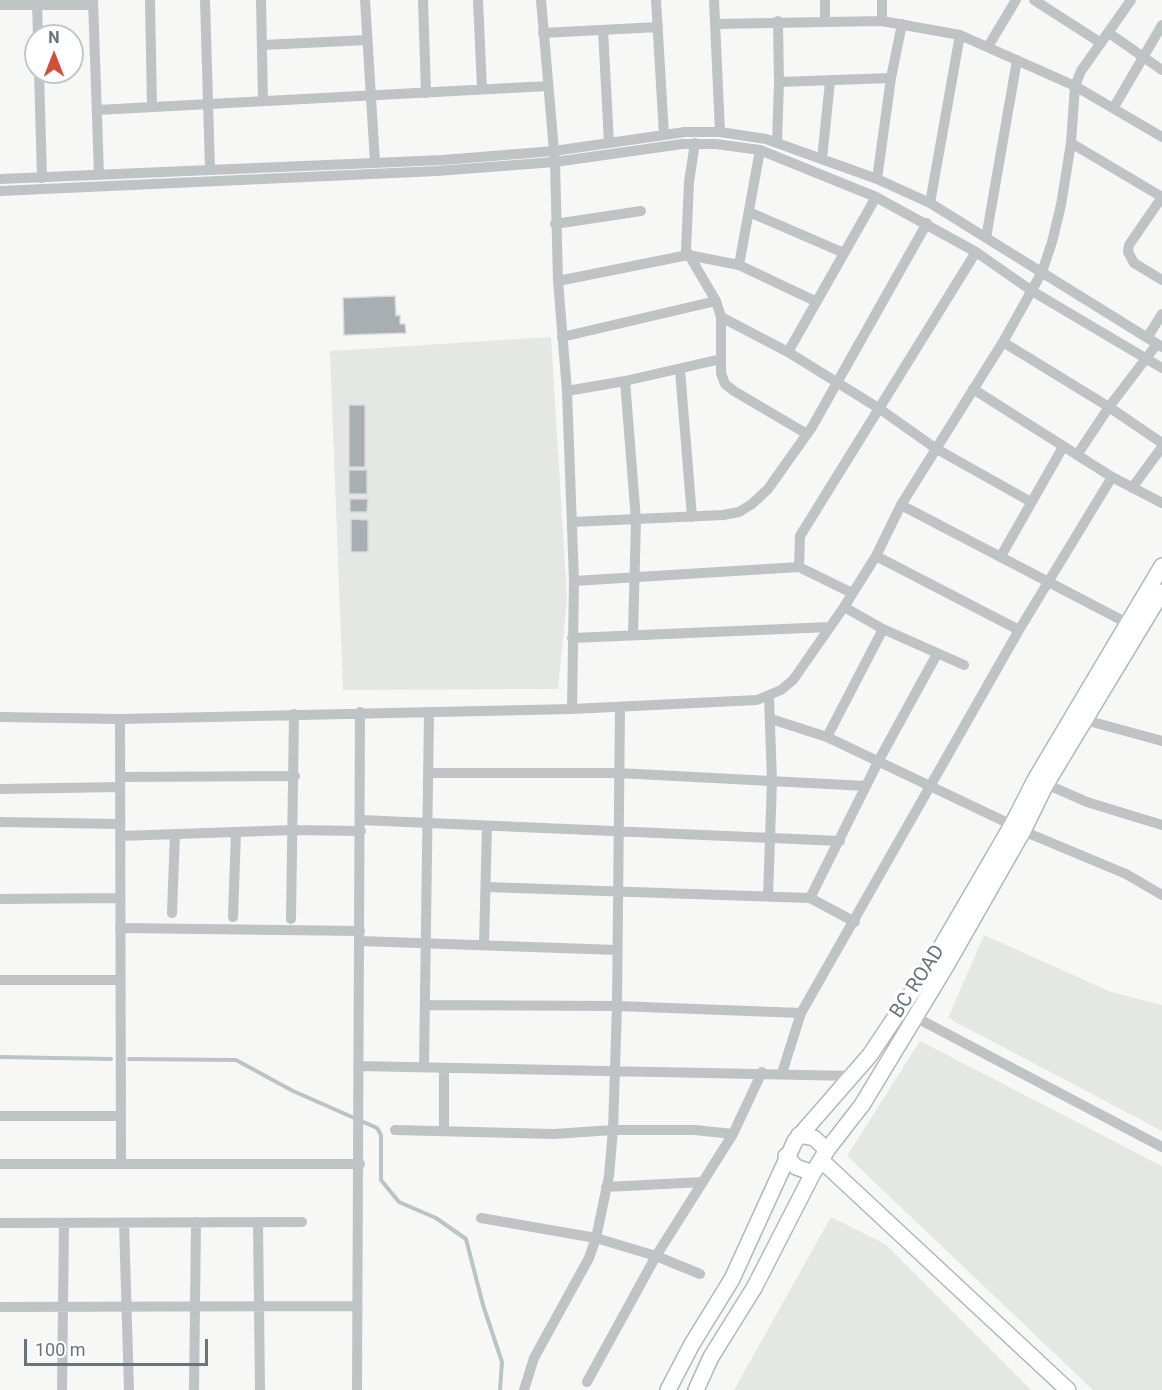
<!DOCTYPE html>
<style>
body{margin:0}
#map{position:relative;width:1162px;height:1390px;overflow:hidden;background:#f7f7f5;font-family:Roboto,sans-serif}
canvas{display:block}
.north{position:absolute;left:24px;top:24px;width:60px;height:60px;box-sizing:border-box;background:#fff;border:2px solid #c1c8cb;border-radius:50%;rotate:0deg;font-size:16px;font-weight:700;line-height:24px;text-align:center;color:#65757d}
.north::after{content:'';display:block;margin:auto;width:21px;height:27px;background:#d44d38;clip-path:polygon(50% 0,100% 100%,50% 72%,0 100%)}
.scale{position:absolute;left:24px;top:1339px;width:184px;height:27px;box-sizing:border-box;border:3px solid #65757d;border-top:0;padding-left:8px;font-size:18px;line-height:21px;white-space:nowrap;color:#65757d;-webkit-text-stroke:4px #fff;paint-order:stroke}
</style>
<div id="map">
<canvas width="1162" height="1390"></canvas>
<div class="north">N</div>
<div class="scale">100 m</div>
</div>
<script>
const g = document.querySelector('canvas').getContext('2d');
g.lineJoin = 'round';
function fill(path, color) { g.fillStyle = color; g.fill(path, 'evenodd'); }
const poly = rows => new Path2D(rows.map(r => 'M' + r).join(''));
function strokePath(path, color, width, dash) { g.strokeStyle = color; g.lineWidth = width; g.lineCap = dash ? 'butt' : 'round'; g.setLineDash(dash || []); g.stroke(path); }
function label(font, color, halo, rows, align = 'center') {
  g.font = font + ' Roboto,sans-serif'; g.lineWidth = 6; g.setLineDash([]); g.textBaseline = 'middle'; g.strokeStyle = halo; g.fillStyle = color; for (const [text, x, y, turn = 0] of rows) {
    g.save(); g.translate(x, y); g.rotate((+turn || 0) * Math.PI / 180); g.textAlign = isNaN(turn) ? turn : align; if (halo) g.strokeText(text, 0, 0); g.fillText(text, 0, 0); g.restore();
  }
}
fill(poly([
 [551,337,567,599,558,689,343,690,330,351],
 [984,935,1111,992,1162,1005,1162,1131,948,1018],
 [920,1041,1162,1166,1162,1390,1093,1390,847,1156],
 [831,1217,885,1244,1031,1390,734,1390]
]), '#e5e7e5');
strokePath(poly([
 [0,1057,111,1059],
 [129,1059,236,1060,293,1091,377,1128,381,1135,381,1180,399,1202,436,1218,466,1239,483,1305,502,1362,500,1390]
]), '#b8c4c8', 4);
const building = poly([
 [395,296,396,316,400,315,400,324,405,324,406,333,344,335,343,298,395,296],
 [349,405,365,405,365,467,349,467,349,405],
 [349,470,367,470,367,494,349,494,349,470],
 [350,499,368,499,367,512,350,512,350,499],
 [351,519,368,520,368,552,351,552,351,519]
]);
fill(building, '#a7afb3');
strokePath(building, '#d9d9d7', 1.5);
const secondary = poly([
 [799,1135,814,1138,827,1150],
 [786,1156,796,1167,813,1173],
 [822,1161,1068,1390],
 [668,1390,692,1344,732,1279,795,1141,870,1055,934,959,1012,825,1036,778,1162,566],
 [696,1390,711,1357,754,1288,813,1173,827,1150,862,1105,946,966,1023,831,1046,784,1162,592]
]);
strokePath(secondary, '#b1b7bb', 18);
strokePath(poly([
 [93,0,99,175],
 [150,0,152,107],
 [205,0,210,169],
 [261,0,263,101],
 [365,0,375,162],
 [423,0,426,93],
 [478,0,482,89],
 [541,0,555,162,558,281,567,391,574,581,572,709],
 [656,0,664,135],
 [714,0,720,132],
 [825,0,825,21],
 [882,0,882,21],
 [1034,0,1101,43],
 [0,5,93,5],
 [37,5,38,36],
 [715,24,882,21,960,35,1075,86,1162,137],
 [603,30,609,143],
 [543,33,658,27],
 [1109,33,1162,70],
 [263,45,367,40],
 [989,45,1016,0],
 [39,72,42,178],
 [779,82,891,78],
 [1114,107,1162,25],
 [97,110,548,86],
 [695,143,689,182,686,250,716,301,721,317,721,373,725,384,734,391,807,434],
 [777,143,779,82,778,21],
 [1071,143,1162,197],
 [822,159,830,82],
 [0,179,443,160,554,151,685,132,720,132,766,139,877,179,930,203,1162,347],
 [877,179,891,78,902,24],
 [0,191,437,171,555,162,682,144,716,144,760,150,876,197,976,252,1032,291,1162,368],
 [1162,197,1129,245,1128,252,1134,263,1162,280],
 [930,203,960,35],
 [749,212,844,253],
 [555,224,641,211],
 [986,238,1017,60],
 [739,265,760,150],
 [558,281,688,255,739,265,815,301],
 [721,317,788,352,880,409,935,448,1031,502],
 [562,337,716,301],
 [1147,338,1162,314],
 [1003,342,1109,407,1162,443],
 [788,352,876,197],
 [680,370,692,517],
 [625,381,636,520,633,635],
 [973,389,1112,477,1162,503],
 [567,391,625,381,721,359],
 [1077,455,1109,407,1157,344],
 [1132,488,1162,447],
 [901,505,1129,624],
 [572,522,723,515,739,512,752,504,768,489,812,427,927,223],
 [876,556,1019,630],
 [1001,556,1063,447],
 [799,567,800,536,976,252],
 [574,581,799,567,852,593],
 [844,607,883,629,964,665],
 [572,638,830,627],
 [0,717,120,719,572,709,757,700,781,690,793,680,844,607,876,556,901,505,1003,342,1042,272,1052,242,1061,205,1071,143,1075,86,1081,71,1131,0],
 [120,719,121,1164],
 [771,719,827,737,1012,825],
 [1085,720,1162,741],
 [827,737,883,629],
 [428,773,618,773,866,786],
 [120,777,295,776],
 [1046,784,1087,802,1162,825],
 [0,789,120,787],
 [361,820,840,841],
 [0,822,120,824],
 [1023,831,1126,874,1162,895],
 [120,836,293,830,361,831],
 [486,887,810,898,855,922],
 [768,896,772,781,769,697],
 [810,898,879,760,937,654],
 [0,899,120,898],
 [172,913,175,834],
 [233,917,236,833],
 [291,919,294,714],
 [120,928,360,931],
 [360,941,617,950],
 [484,945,487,826],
 [0,980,120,980],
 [426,1005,617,1006,801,1013],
 [915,1017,1162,1147],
 [358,1066,854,1076],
 [424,1067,429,712],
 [782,1073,801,1013,1019,630,1112,477],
 [0,1116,121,1116],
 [395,1130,554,1134,613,1130,695,1130,733,1134],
 [444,1131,444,1068],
 [0,1164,360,1164],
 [606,1187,703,1182],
 [481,1218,596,1238,656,1256,700,1274],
 [258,1222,260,1390],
 [0,1223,302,1222],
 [124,1223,129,1390],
 [0,1307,356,1306],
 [587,1382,656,1256,733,1134,762,1072],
 [62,1390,64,1223],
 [194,1390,196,1222],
 [357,1390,360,712],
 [524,1390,534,1358,589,1258,596,1238,609,1176,613,1130,617,1006,620,707]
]), '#bfc3c6', 10);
strokePath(secondary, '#fff', 15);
label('20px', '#65757d', '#fff', [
 ["BC ROAD",918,982,-57]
]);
</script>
